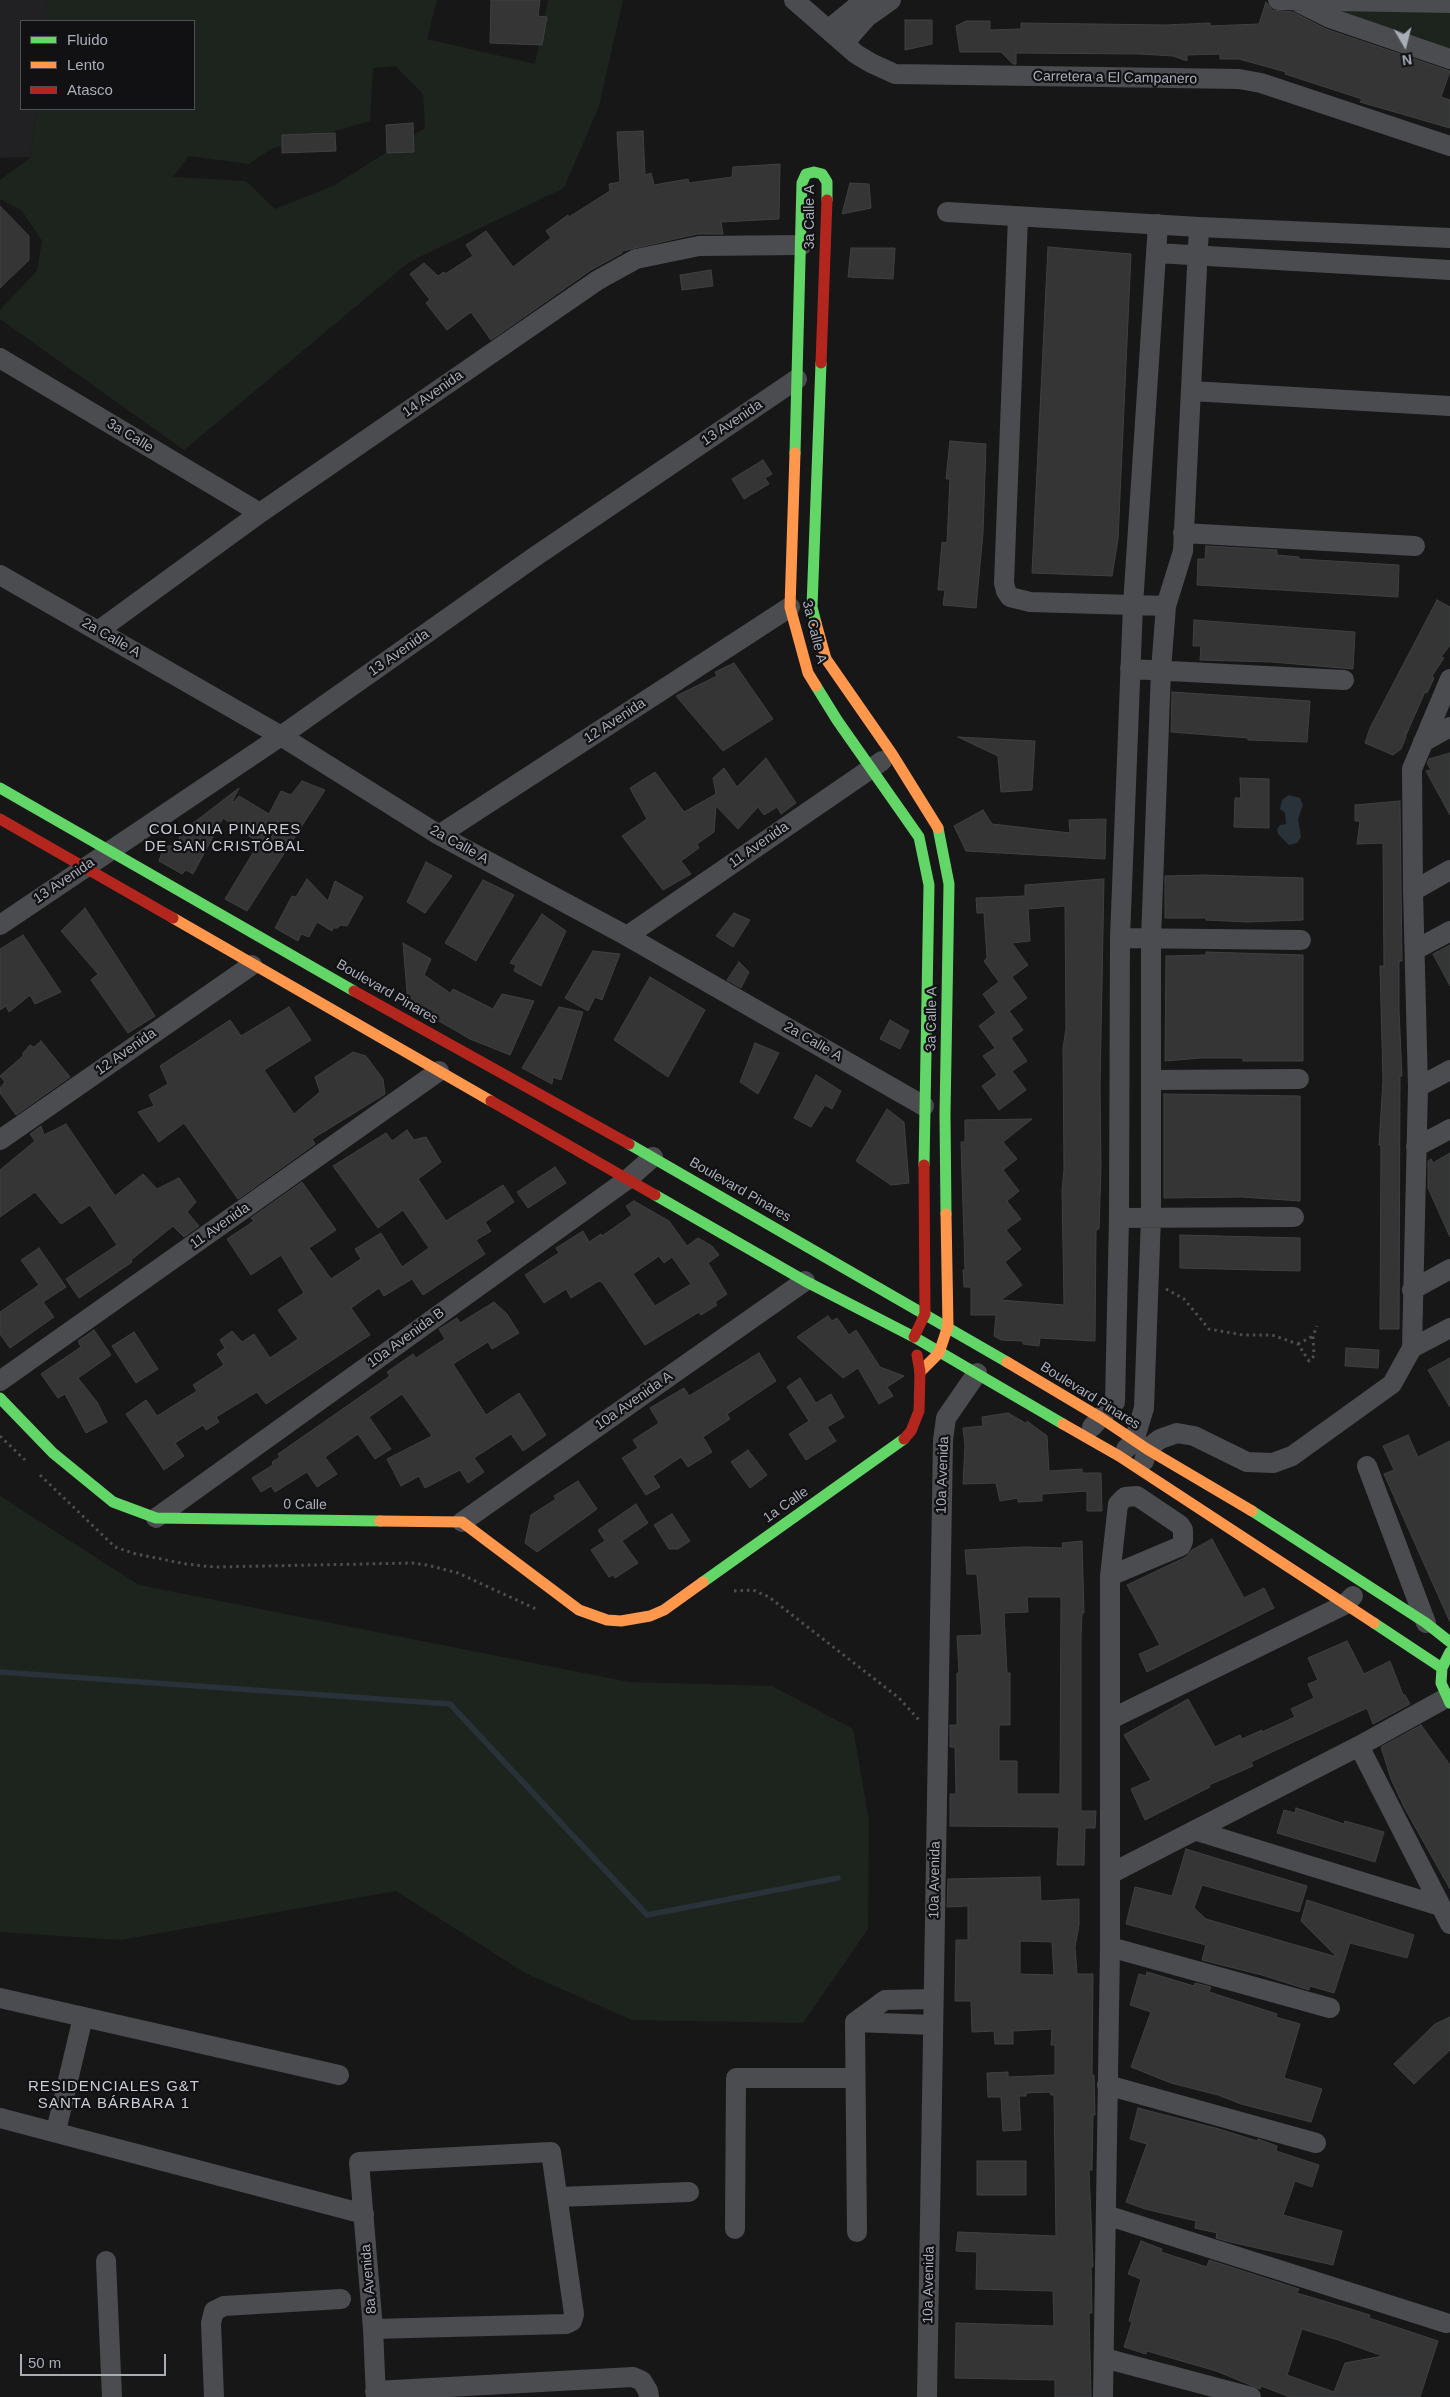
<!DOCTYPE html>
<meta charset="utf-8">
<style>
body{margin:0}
#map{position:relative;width:1450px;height:2397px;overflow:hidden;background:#171717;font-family:Helvetica,sans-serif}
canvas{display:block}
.legend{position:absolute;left:20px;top:20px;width:175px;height:90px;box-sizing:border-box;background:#111113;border:1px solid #4d4f55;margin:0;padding:6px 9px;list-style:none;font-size:15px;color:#a8adb8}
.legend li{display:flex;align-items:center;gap:10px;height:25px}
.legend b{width:25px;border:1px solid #4d4f55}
.north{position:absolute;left:1380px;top:20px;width:50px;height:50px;-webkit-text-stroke:4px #111113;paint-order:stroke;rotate:172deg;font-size:14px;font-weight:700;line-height:20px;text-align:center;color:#a8adb8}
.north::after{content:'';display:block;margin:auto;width:18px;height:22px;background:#a8adb8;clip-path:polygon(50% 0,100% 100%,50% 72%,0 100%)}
.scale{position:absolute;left:20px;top:2354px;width:146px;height:22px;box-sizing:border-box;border:2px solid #a8adb8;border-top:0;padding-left:6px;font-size:15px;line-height:18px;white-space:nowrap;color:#a8adb8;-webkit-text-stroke:4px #111113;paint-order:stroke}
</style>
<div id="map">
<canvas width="1450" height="2397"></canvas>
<ul class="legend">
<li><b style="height:6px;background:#63d668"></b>Fluido</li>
<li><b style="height:6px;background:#ff974d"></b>Lento</li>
<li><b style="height:6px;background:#b3261e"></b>Atasco</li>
</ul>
<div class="north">N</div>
<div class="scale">50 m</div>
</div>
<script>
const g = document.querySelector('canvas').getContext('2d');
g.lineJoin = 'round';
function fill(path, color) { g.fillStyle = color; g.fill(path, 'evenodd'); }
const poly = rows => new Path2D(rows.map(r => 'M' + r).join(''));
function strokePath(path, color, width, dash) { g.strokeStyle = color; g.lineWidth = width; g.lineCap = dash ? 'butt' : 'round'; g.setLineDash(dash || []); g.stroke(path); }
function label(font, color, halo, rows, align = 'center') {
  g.font = font + ' Helvetica,sans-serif'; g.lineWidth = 4.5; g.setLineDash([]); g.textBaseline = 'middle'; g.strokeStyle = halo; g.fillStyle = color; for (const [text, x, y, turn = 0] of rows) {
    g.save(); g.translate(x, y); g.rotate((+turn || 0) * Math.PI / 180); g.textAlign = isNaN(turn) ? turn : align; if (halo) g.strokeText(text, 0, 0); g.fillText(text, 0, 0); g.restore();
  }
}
fill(poly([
 [0,0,47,0,45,21,21,21,21,109,36,109,31,157,0,158]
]), '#212123');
fill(poly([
 [47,0,437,0,427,39,535,64,548,0,623,0,599,106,564,188,409,262,184,450,0,319,0,310,37,271,42,241,22,211,0,199,0,180,31,157,36,109,194,109,194,21,45,21],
 [395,66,423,94,425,128,333,186,275,209,246,181,173,177,189,156,249,164,271,149,370,121,373,68],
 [1340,5,1450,8,1450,51,1337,12],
 [0,1496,139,1585,629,1682,772,1686,853,1729,869,1821,868,1929,803,2023,632,2020,527,1974,396,1891,121,1940,0,1932]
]), '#1d241e');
fill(poly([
 [1289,795,1300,798,1303,805,1298,819,1301,837,1297,843,1289,845,1278,834,1277,829,1280,825,1286,824,1285,813,1280,809,1282,800]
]), '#2a3239');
strokePath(poly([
 [0,1672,450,1704,647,1915,838,1878]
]), '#2a3239', 5.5);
const building = poly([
 [491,0,540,0,538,16,547,17,542,45,490,43,491,0],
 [1266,2,1272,10,1293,12,1326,29,1450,71,1441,97,1450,100,1450,128,1360,102,1362,99,1285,74,1286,72,1239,59,1220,59,1220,54,1187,55,1187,61,1173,56,1140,54,1016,53,1016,64,1013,64,1001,52,960,52,956,26,966,21,990,21,990,30,1021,29,1021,23,1166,25,1210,23,1210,26,1259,24,1266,2],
 [905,20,932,20,932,44,905,50,905,20],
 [413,123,414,152,387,153,386,125,413,123],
 [643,131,645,175,651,173,654,185,688,179,689,183,732,177,733,167,780,164,779,219,721,222,723,234,697,234,622,251,622,253,591,270,491,340,471,312,447,330,426,303,430,300,410,274,424,263,438,276,444,272,445,274,473,256,466,245,486,231,513,267,551,238,546,231,568,215,569,217,610,191,609,184,620,182,617,132,643,131],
 [335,133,336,151,282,153,282,135,335,133],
 [850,183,869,184,871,208,842,214,850,183],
 [0,206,29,236,29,260,0,288,0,206],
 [1048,247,1131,254,1118,539,1112,576,1032,573,1048,247],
 [851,248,895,248,893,279,848,277,851,248],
 [711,270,713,286,682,290,680,275,711,270],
 [950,441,986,444,983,533,976,608,943,605,945,590,938,590,942,542,947,543,950,479,946,479,950,441],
 [763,460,772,474,765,478,769,484,744,499,732,479,763,460],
 [1206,546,1277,550,1277,555,1299,557,1299,559,1399,565,1398,597,1197,585,1198,559,1205,559,1206,546],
 [1437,600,1450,607,1450,645,1441,657,1444,658,1432,676,1434,678,1427,693,1425,692,1406,735,1404,730,1406,737,1401,749,1393,755,1365,743,1370,728,1437,600],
 [1194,620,1355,632,1353,669,1272,662,1200,660,1201,646,1193,646,1194,620],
 [734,663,773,719,723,751,676,696,717,676,715,672,734,663],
 [1172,692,1310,701,1307,742,1248,740,1248,738,1171,732,1172,692],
 [958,737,1035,741,1032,790,1001,792,998,756,958,737],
 [1450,753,1450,815,1426,771,1431,770,1427,763,1429,759,1450,753],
 [766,758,796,803,781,814,777,807,764,815,758,807,738,829,716,806,714,832,697,844,699,848,681,861,691,874,663,890,622,836,647,819,630,788,655,772,684,812,716,794,713,778,724,768,737,787,766,758],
 [1240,778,1269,779,1269,828,1234,827,1235,798,1241,798,1240,778],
 [302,781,325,790,247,911,225,899,259,843,223,818,193,874,186,870,182,874,159,861,164,846,175,846,182,833,186,835,192,824,239,788,232,802,234,802,239,796,269,814,281,791,291,795,302,781],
 [1400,801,1402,961,1399,961,1399,1011,1402,1076,1400,1076,1399,1329,1380,1329,1381,1145,1379,1145,1383,1081,1380,966,1384,966,1383,843,1357,844,1360,821,1355,821,1355,805,1400,801],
 [983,810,992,824,1070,833,1069,820,1106,819,1105,859,966,851,954,826,983,810],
 [426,862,452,876,425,913,407,902,426,862],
 [1203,875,1303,878,1303,920,1247,922,1206,920,1206,918,1165,918,1165,876,1203,875],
 [307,879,328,901,335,881,363,897,347,926,341,925,337,928,333,928,332,931,317,922,309,937,301,934,298,941,275,928,292,896,296,897,307,879],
 [1104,879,1100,1086,1101,1168,1099,1229,1096,1230,1095,1341,1040,1338,1039,1346,1023,1344,1023,1341,1001,1340,994,1336,996,1315,971,1315,971,1287,964,1287,963,1270,965,1270,961,1142,965,1142,965,1120,1032,1119,1003,1142,1017,1159,1003,1170,1019,1191,1007,1201,1021,1219,1006,1230,1021,1249,1005,1262,1022,1285,1001,1300,1064,1305,1062,1190,1064,1170,1063,1048,1066,1028,1065,906,1028,909,1030,941,1012,943,1028,965,1012,977,1027,998,1009,1011,1023,1030,1011,1038,1027,1061,1012,1071,1026,1090,999,1110,982,1086,997,1075,983,1056,995,1048,979,1026,996,1013,983,994,999,982,984,961,987,958,984,913,977,913,976,898,1025,896,1025,885,1104,879],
 [483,880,514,895,476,961,445,943,483,880],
 [85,908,155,1016,128,1033,91,980,98,974,61,931,85,908],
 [734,913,750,920,733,947,716,936,734,913],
 [542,914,566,931,541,986,514,971,516,965,510,963,542,914],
 [23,935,61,992,35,1004,30,995,9,1012,6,1006,0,1010,0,949,23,935],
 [403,943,431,959,424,975,450,993,453,989,493,1009,502,994,534,1001,510,1055,470,1039,408,1003,403,943],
 [1450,945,1450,986,1433,954,1450,945],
 [593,951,620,954,602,1000,595,997,588,1011,565,998,593,951],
 [1206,952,1303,955,1303,1061,1243,1061,1243,1058,1201,1058,1165,1061,1166,956,1206,955,1206,952],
 [739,962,749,972,741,988,727,980,739,962],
 [650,977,705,1010,668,1077,614,1040,650,977],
 [289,1007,311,1040,264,1070,294,1114,320,1092,315,1077,353,1052,366,1056,383,1079,385,1094,312,1139,315,1144,238,1199,184,1123,159,1142,138,1112,154,1106,149,1095,168,1084,160,1066,230,1020,241,1036,289,1007],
 [559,1007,583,1012,561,1080,553,1077,552,1084,522,1068,559,1007],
 [890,1020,909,1031,900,1049,880,1039,890,1020],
 [41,1041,70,1077,16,1115,0,1093,0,1088,5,1082,0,1076,23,1056,23,1053,30,1045,34,1047,41,1041],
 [755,1043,779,1053,758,1094,740,1082,755,1043],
 [816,1075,841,1091,832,1109,825,1105,811,1127,794,1118,816,1075],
 [1164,1094,1300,1096,1300,1201,1242,1197,1164,1198,1164,1094],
 [887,1109,904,1122,909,1183,891,1185,856,1161,887,1109],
 [66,1124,115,1196,143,1174,157,1189,179,1178,196,1202,187,1212,199,1226,184,1237,173,1226,131,1260,132,1262,79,1298,66,1279,117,1245,90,1205,61,1224,35,1192,0,1217,0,1170,35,1141,30,1134,41,1126,44,1135,66,1124],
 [407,1130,414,1140,426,1137,441,1162,418,1179,446,1221,503,1185,514,1202,485,1222,491,1231,476,1240,485,1254,423,1295,412,1279,384,1296,379,1288,351,1308,370,1335,266,1404,257,1392,216,1417,219,1422,206,1430,203,1425,175,1443,184,1456,164,1470,126,1414,146,1400,157,1416,197,1391,193,1385,224,1365,217,1354,225,1348,220,1340,232,1331,242,1342,254,1334,270,1358,298,1339,278,1310,304,1293,281,1255,251,1275,227,1239,254,1221,251,1218,302,1182,336,1230,309,1248,331,1279,361,1259,355,1249,381,1233,402,1267,429,1248,403,1210,378,1228,333,1166,386,1133,392,1141,407,1130],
 [1450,1153,1450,1237,1428,1188,1428,1161,1431,1159,1433,1163,1450,1153],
 [555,1167,566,1183,528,1208,517,1192,555,1167],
 [634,1201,669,1221,687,1246,698,1238,712,1246,719,1255,708,1263,727,1294,715,1302,717,1305,701,1315,699,1312,645,1345,602,1282,599,1281,571,1298,566,1289,544,1303,525,1275,559,1253,556,1248,583,1231,589,1242,601,1234,602,1236,632,1215,626,1206,634,1201],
 [659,1256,664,1263,672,1257,691,1284,655,1306,633,1274,659,1256],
 [1180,1235,1300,1238,1300,1271,1180,1268,1180,1235],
 [39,1248,66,1287,43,1302,54,1317,10,1348,0,1334,0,1312,39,1285,21,1260,39,1248],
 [494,1302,507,1314,519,1333,492,1349,488,1342,453,1364,486,1415,519,1393,546,1435,523,1451,511,1434,474,1458,484,1472,468,1483,460,1470,425,1488,419,1476,401,1486,387,1459,432,1436,402,1394,369,1417,391,1449,375,1459,358,1434,325,1457,337,1474,317,1487,307,1472,275,1492,271,1486,261,1492,252,1478,273,1465,272,1462,280,1457,278,1454,390,1376,387,1372,413,1354,416,1358,445,1339,439,1329,457,1318,460,1323,494,1302],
 [828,1316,832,1321,837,1318,849,1335,856,1330,880,1367,904,1376,887,1387,893,1396,879,1404,858,1368,843,1378,797,1337,828,1316],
 [94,1330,111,1355,78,1378,97,1402,107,1422,86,1433,65,1394,58,1398,41,1374,81,1347,78,1341,94,1330],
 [134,1332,158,1369,136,1383,112,1346,134,1332],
 [1346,1348,1379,1350,1378,1368,1345,1366,1346,1348],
 [759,1353,776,1381,727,1414,730,1419,703,1437,712,1452,688,1467,681,1457,653,1476,660,1487,646,1495,622,1458,638,1448,633,1440,659,1423,650,1408,684,1388,689,1396,759,1353],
 [1450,1358,1450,1407,1428,1370,1450,1358],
 [800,1378,816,1403,831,1394,844,1417,827,1427,836,1441,806,1460,789,1434,809,1421,787,1387,800,1378],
 [1008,1413,1027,1424,1027,1421,1047,1436,1049,1471,1082,1469,1082,1473,1101,1473,1102,1511,1087,1511,1087,1491,1042,1494,1042,1501,1018,1502,1018,1498,1000,1501,996,1483,963,1484,965,1445,963,1428,983,1426,982,1417,1008,1413],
 [1408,1435,1418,1457,1450,1441,1450,1622,1384,1474,1394,1470,1383,1446,1408,1435],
 [748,1450,767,1475,750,1488,731,1462,748,1450],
 [578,1481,597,1509,537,1552,525,1543,531,1515,556,1499,554,1496,578,1481],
 [636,1504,648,1523,622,1541,638,1563,615,1578,613,1575,609,1577,591,1550,605,1541,598,1530,636,1504],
 [672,1514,690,1541,678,1549,669,1549,654,1525,672,1514],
 [1212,1539,1244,1598,1264,1588,1274,1608,1147,1672,1139,1654,1160,1645,1127,1585,1186,1557,1192,1550,1212,1539],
 [1082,1541,1084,1613,1082,1613,1081,1637,1081,1811,1096,1811,1095,1828,1085,1828,1084,1865,1057,1865,1059,1827,950,1826,950,1794,956,1794,955,1747,950,1747,950,1725,957,1725,957,1673,959,1673,957,1636,982,1635,977,1574,967,1574,965,1550,1025,1547,1063,1548,1062,1543,1082,1541],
 [1027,1597,1061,1597,1060,1794,1017,1794,1017,1761,999,1761,999,1725,1010,1725,1010,1673,1007,1673,1004,1613,1028,1612,1027,1597],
 [1347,1641,1364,1674,1390,1661,1403,1695,1405,1695,1410,1704,1373,1724,1367,1708,1272,1752,1251,1762,1253,1766,1209,1785,1210,1787,1145,1820,1131,1789,1151,1780,1124,1735,1188,1699,1215,1747,1240,1735,1242,1739,1262,1730,1262,1732,1295,1717,1291,1709,1314,1698,1308,1684,1318,1680,1308,1658,1347,1641],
 [1421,1725,1450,1765,1450,1889,1404,1807,1391,1779,1381,1747,1421,1725],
 [1296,1808,1344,1824,1345,1821,1384,1832,1375,1862,1277,1833,1284,1810,1295,1813,1296,1808],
 [1186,1849,1307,1886,1299,1912,1202,1885,1194,1908,1206,1919,1337,1957,1301,1921,1307,1900,1414,1935,1407,1958,1350,1943,1334,1993,1310,1986,1309,1990,1262,1975,1202,1960,1206,1945,1126,1924,1135,1887,1172,1896,1186,1849],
 [1040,1877,1041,1901,1079,1899,1079,1925,1075,1947,1077,1974,1093,1974,1092,2075,1094,2075,1095,2115,1093,2115,1092,2170,1089,2170,1093,2267,1091,2267,1092,2313,1089,2313,1091,2397,1055,2397,1055,2380,955,2378,956,2323,1054,2326,1053,2291,976,2289,977,2252,956,2251,958,2232,1056,2236,1054,2095,1051,2095,1050,2092,1026,2093,1026,2096,1019,2096,1021,2130,1003,2131,1001,2097,988,2097,987,2073,1008,2072,1008,2077,1055,2075,1055,2045,1051,2045,1052,2029,1013,2031,1013,2044,995,2044,994,2031,972,2032,971,2001,955,2001,956,1940,968,1940,968,1906,947,1907,948,1879,1040,1877],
 [1020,1941,1052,1942,1054,1975,1020,1974,1020,1941],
 [1147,1972,1194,1986,1195,1983,1211,1987,1209,1992,1277,2014,1276,2017,1300,2024,1284,2078,1322,2089,1311,2122,1241,2104,1218,2095,1171,2083,1131,2067,1151,2012,1130,2005,1139,1974,1146,1976,1147,1972],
 [1450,2017,1450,2050,1414,2084,1394,2064,1435,2024,1450,2017],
 [1138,2108,1219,2129,1257,2141,1258,2139,1277,2146,1276,2151,1319,2165,1312,2187,1295,2181,1283,2215,1342,2231,1333,2265,1226,2241,1216,2238,1217,2233,1195,2228,1196,2221,1145,2209,1126,2202,1147,2144,1130,2139,1138,2108],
 [977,2161,1026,2161,1026,2195,977,2195,977,2161],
 [1141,2241,1162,2249,1161,2252,1207,2267,1209,2260,1299,2289,1297,2293,1370,2315,1369,2318,1438,2341,1420,2397,1290,2397,1261,2386,1260,2389,1216,2371,1147,2351,1146,2354,1124,2347,1132,2322,1129,2321,1141,2279,1128,2274,1141,2241],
 [1302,2329,1338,2340,1383,2356,1345,2363,1334,2392,1287,2375,1302,2329]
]);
fill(building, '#353536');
strokePath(building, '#3f4043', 1);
strokePath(poly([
 [1166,1289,1184,1299,1209,1329,1243,1335,1272,1335,1298,1344,1309,1361,1314,1356,1313,1336,1317,1326],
 [1298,1344,1313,1336],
 [0,1436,25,1460],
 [40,1475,115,1547,136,1554,186,1564,214,1567,412,1563,427,1565,458,1573,536,1609],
 [734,1591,753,1590,769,1597,899,1698,919,1720]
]), '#4d4e52', 3, [2.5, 4]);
strokePath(poly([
 [794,0,856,54,871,63,895,74,1239,79,1261,83,1450,146],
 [1278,0,1450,3],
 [1300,3,1330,18,1450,59],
 [829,29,856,7,868,0],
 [844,43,867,17,891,0],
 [947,212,1199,227,1450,238],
 [1018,217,1004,583,1006,591,1010,597,1030,602,1166,606],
 [1156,253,1450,270],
 [0,358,260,513],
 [1191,391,1450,406],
 [1183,533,1415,546],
 [0,575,281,736,439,835,627,936,924,1106],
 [98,631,260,513,598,280,636,259,699,246,802,245],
 [1130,669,1344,680],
 [1423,742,1450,727],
 [439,835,790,607],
 [1413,891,1450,870],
 [0,925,281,736,533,558,797,379],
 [627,936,882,761],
 [1120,938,1301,940],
 [1415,950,1450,931],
 [1151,1080,1299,1079],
 [1418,1087,1450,1070],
 [0,1140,252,965],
 [1416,1147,1450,1129],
 [1119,1218,1294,1217],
 [1412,1290,1450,1269],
 [1412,1348,1450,1328],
 [0,1381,439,1071],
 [1092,1427,1115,1402,1119,1218,1120,938,1133,605,1158,224],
 [1126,1449,1134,1441,1144,1408,1151,1217,1151,939,1161,670,1166,606,1183,551,1199,227],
 [1144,1461,1147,1449,1160,1439,1177,1433,1194,1436,1247,1462,1273,1463,1292,1456,1392,1384,1412,1348,1418,1087,1413,891,1412,769,1450,679],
 [1367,1466,1426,1623],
 [156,1518,628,1179,653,1157],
 [462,1522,805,1281],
 [1111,1719,1344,1605,1353,1596],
 [1359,1746,1450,1924],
 [1197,1831,1440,1906],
 [1110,1874,1359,1746,1446,1698],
 [1110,1947,1330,2008],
 [0,1998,339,2075],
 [855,2022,857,2232],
 [855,2022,885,2000,933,1999],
 [855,2022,933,2025],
 [1107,2085,1316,2143],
 [0,2118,364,2214],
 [56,2131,83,2017],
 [559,2197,689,2192],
 [1106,2215,1446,2323],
 [735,2229,736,2078,855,2078],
 [106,2261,112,2397],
 [373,2329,566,2324,572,2321,574,2314,551,2152,359,2162,373,2329,376,2397],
 [1104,2358,1251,2397],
 [375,2391,633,2377,642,2381,648,2391,649,2397],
 [214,2397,211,2323,214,2311,224,2306,341,2299],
 [927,2397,943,1440,946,1418,977,1373],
 [1103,2397,1110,1947,1110,1576,1118,1504,1125,1497,1137,1496,1180,1525,1183,1530,1183,1541,1181,1546,1110,1576]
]), '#4b4c50', 20);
strokePath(poly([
 [795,453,802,183,806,174,814,172,822,174,827,182,827,200],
 [816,623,812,607,821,363],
 [816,686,837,720,919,837,929,885,924,1165],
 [0,788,354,991],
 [938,828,949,884,945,1114,946,1214],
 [629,1144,1007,1362],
 [655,1195,805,1281,914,1337,1063,1424],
 [0,1398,53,1453,113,1502,156,1518,380,1521],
 [1252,1511,1426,1623,1450,1642],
 [703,1582,904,1439],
 [1374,1623,1442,1668],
 [1450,1652,1442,1668,1441,1683,1450,1703]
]), '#63d668', 11);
strokePath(poly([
 [795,453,790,607,808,673,816,686],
 [816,623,826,659,892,754,938,828],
 [173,918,491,1101],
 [1007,1362,1101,1418,1147,1449,1252,1511],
 [920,1372,939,1353,948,1326,946,1214],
 [1063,1424,1119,1456,1374,1623],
 [380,1521,462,1522,579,1610,607,1620,621,1621,650,1616,664,1610,703,1582]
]), '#ff974d', 11);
strokePath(poly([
 [821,363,827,200],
 [0,819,173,918],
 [354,991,629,1144],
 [491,1101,655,1195],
 [914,1337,925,1314,924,1165],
 [904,1439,911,1431,919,1411,920,1372,917,1355]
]), '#b3261e', 11);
label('14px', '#a8adb8', '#111113', [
 ["Carretera a El Campanero",1115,78,1],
 ["3a Calle A",810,217,-90],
 ["14 Avenida",433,394,-35],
 ["13 Avenida",732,423,-34],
 ["3a Calle",130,436,31],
 ["3a Calle A",814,632,76],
 ["2a Calle A",111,638,30],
 ["13 Avenida",399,653,-35],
 ["12 Avenida",615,721,-33],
 ["2a Calle A",459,845,29],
 ["11 Avenida",759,845,-35],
 ["13 Avenida",64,881,-34],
 ["Boulevard Pinares",387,992,30],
 ["3a Calle A",932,1019,-89],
 ["2a Calle A",813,1042,30],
 ["12 Avenida",126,1052,-35],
 ["Boulevard Pinares",740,1190,30],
 ["11 Avenida",220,1226,-35],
 ["10a Avenida B",406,1338,-36],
 ["Boulevard Pinares",1090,1396,32],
 ["10a Avenida A",634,1401,-35],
 ["10a Avenida",943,1475,-88],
 ["0 Calle",305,1505,1],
 ["1a Calle",786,1505,-35],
 ["10a Avenida",935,1880,-89],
 ["8a Avenida",369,2279,-95],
 ["10a Avenida",929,2285,-89]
]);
g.letterSpacing = '1px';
label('15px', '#c9ccd4', '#111113', [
 ["COLONIA PINARES",225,830],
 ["DE SAN CRISTÓBAL",225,847],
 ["RESIDENCIALES G&T",114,2087],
 ["SANTA BÁRBARA 1",114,2104]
]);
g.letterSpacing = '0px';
</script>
